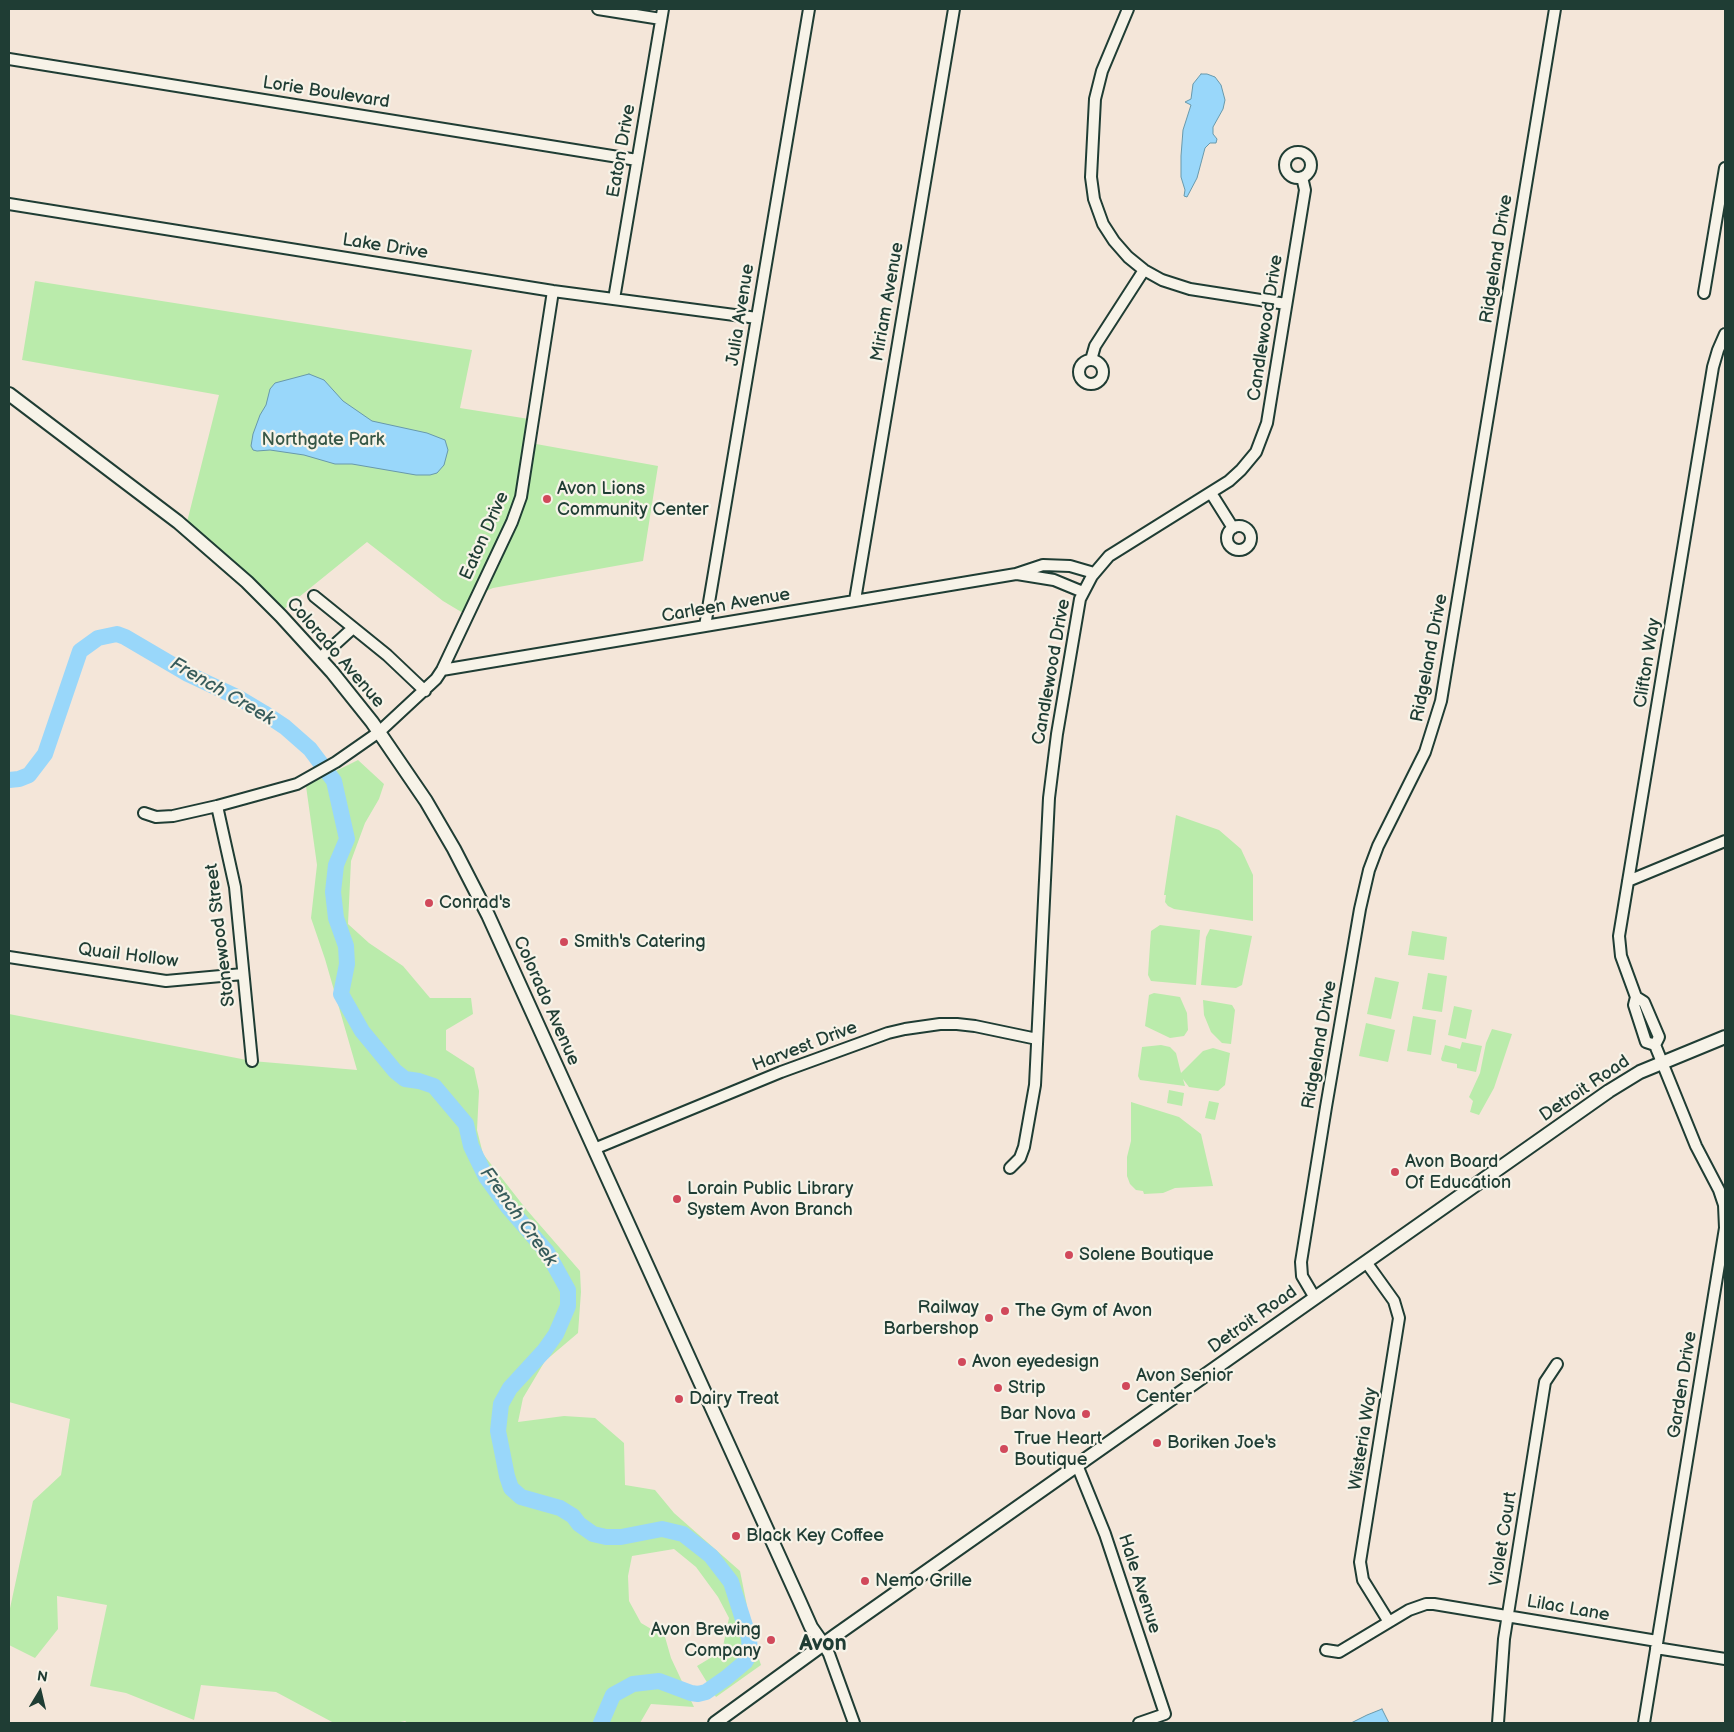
<!DOCTYPE html>
<style>
body{margin:0}
#map{position:relative;width:1734px;height:1732px;overflow:hidden;background:#f4e6d9;font-family:"Balsamiq Sans",sans-serif}
canvas{display:block}
.frame{position:absolute;inset:0;border:10px solid #1f3d34;pointer-events:none}
.north{position:absolute;left:15px;top:1667px;width:50px;height:50px;-webkit-text-stroke:4px #f7f3e8;paint-order:stroke;rotate:9deg;font-size:14px;font-weight:700;line-height:20px;text-align:center;color:#1f3d34}
.north::after{content:'';display:block;margin:auto;width:18px;height:22px;background:#1f3d34;clip-path:polygon(50% 0,100% 100%,50% 72%,0 100%)}
</style>
<div id="map">
<canvas width="1734" height="1732"></canvas>
<div class="frame"></div>
<div class="north">N</div>
</div>
<script>
const g = document.querySelector('canvas').getContext('2d');
g.lineJoin = 'round';
function fill(path, color) { g.fillStyle = color; g.fill(path, 'evenodd'); }
const poly = rows => new Path2D(rows.map(r => 'M' + r).join(''));
function strokePath(path, color, width, dash) { g.strokeStyle = color; g.lineWidth = width; g.lineCap = dash ? 'butt' : 'round'; g.setLineDash(dash || []); g.stroke(path); }
function label(font, color, halo, rows, align = 'center') {
  g.font = font + ' "Balsamiq Sans",sans-serif'; g.lineWidth = 4.5; g.setLineDash([]); g.textBaseline = 'middle'; g.strokeStyle = halo; g.fillStyle = color; for (const [text, x, y, turn = 0] of rows) {
    g.save(); g.translate(x, y); g.rotate((+turn || 0) * Math.PI / 180); g.textAlign = isNaN(turn) ? turn : align; if (halo) g.strokeText(text, 0, 0); g.fillText(text, 0, 0); g.restore();
  }
}
fill(poly([
 [35,281,472,350,460,408,529,419,525,442,658,466,643,561,493,588,472,597,463,613,443,601,367,542,283,610,243,571,187,522,219,395,22,360],
 [358,760,384,784,379,799,365,823,351,861,348,924,369,943,403,966,430,998,471,998,473,1014,446,1030,446,1050,474,1068,479,1091,477,1130,483,1154,526,1209,580,1271,581,1292,578,1333,545,1361,523,1398,518,1422,564,1416,595,1418,624,1443,625,1485,655,1490,674,1513,740,1571,747,1606,748,1626,761,1665,716,1697,697,1666,722,1651,729,1618,718,1597,696,1567,674,1549,632,1556,628,1576,629,1601,641,1623,665,1637,671,1658,694,1707,651,1704,640,1723,408,1723,405,1721,396,1723,334,1723,276,1692,201,1685,194,1720,126,1693,90,1686,107,1605,57,1596,58,1629,35,1658,9,1645,9,1613,33,1501,61,1475,70,1419,9,1402,9,1014,252,1061,357,1070,325,959,311,918,317,865,306,786],
 [1176,815,1219,830,1241,849,1253,875,1253,921,1174,909,1168,906,1165,902,1166,895,1164,895],
 [1160,925,1200,930,1196,985,1151,981,1148,975,1151,931],
 [1210,929,1252,936,1242,985,1236,988,1201,985,1206,937],
 [1412,931,1447,937,1444,960,1408,955],
 [1428,973,1447,976,1442,1012,1422,1009],
 [1375,977,1399,982,1391,1019,1367,1014],
 [1154,993,1180,997,1187,1013,1188,1030,1184,1036,1170,1038,1145,1026,1149,995],
 [1203,1000,1232,1005,1235,1010,1231,1044,1222,1043,1211,1032,1204,1015],
 [1454,1006,1472,1010,1466,1039,1448,1035],
 [1413,1016,1436,1020,1431,1055,1407,1051],
 [1366,1023,1395,1030,1388,1062,1359,1056],
 [1492,1029,1512,1034,1494,1088,1479,1115,1470,1112,1473,1101,1469,1097,1480,1073,1486,1043],
 [1462,1042,1482,1046,1476,1072,1457,1068,1457,1064,1442,1061,1441,1059,1445,1045,1460,1049],
 [1161,1045,1170,1047,1176,1053,1181,1073,1203,1051,1213,1048,1230,1053,1225,1085,1218,1091,1189,1087,1183,1079,1185,1086,1140,1080,1138,1076,1142,1047],
 [1169,1090,1184,1093,1182,1106,1167,1103],
 [1209,1101,1219,1103,1215,1120,1205,1118],
 [1131,1102,1179,1117,1201,1134,1213,1186,1175,1188,1163,1193,1144,1194,1143,1191,1136,1190,1130,1184,1127,1176,1127,1157,1131,1141]
]), '#baebab');
const water = poly([
 [1201,74,1207,74,1215,77,1221,85,1225,100,1223,109,1213,127,1213,134,1217,139,1216,143,1210,143,1205,148,1197,178,1187,197,1184,196,1185,190,1181,177,1181,156,1183,130,1191,105,1185,102,1191,99,1193,84,1201,74],
 [309,374,324,380,343,401,372,421,427,433,445,440,448,450,444,465,437,473,430,475,416,475,352,464,335,464,304,455,270,450,257,451,253,450,251,446,253,434,260,415,266,405,270,389,275,383,309,374],
 [1382,1709,1389,1723,1351,1723,1367,1715,1382,1709]
]);
fill(water, '#99d7fa');
strokePath(water, '#6899ab', 1);
strokePath(poly([
 [9,780,19,779,29,775,45,754,80,651,98,638,117,634,125,637,188,674,239,698,264,713,285,727,310,749,334,781,347,839,336,865,333,892,336,918,346,946,347,964,341,994,362,1031,395,1071,405,1079,419,1081,434,1086,466,1124,471,1146,486,1177,508,1207,547,1252,568,1290,568,1306,556,1334,544,1351,510,1388,501,1404,498,1431,507,1476,511,1488,521,1497,560,1508,573,1516,579,1524,593,1534,606,1537,621,1537,662,1529,683,1534,711,1556,731,1582,749,1638,750,1653,745,1662,726,1678,706,1692,698,1694,691,1693,659,1681,633,1684,613,1695,601,1723]
]), '#99d7fa', 16);
const minor = poly([
 [598,9,661,19],
 [1128,9,1102,71,1095,99,1091,177,1094,199,1103,224,1114,241,1128,257,1144,270,1162,280,1190,289,1286,304],
 [9,59,637,160],
 '1285 165a13 13 0 1 1 26 0a13 13 0 1 1-26 0Z',
 [9,204,553,291,757,318],
 [1704,293,1725,168],
 [614,299,663,9],
 [1091,360,1095,346,1144,270],
 '1079 372a12 12 0 1 1 24 0a12 12 0 1 1-24 0Z',
 [1211,493,1233,528],
 '1227 538a12 12 0 1 1 24 0a12 12 0 1 1-24 0Z',
 [1017,574,1054,580,1083,592],
 [314,596,387,655,425,691],
 [855,600,954,9],
 [705,626,809,9],
 [320,658,353,628],
 [442,670,1016,574,1043,565,1070,566,1094,573],
 [217,806,235,887,252,1061],
 [144,813,156,817,173,816,217,806,297,784,336,762,379,732,436,679,442,670,512,522,521,497,553,291],
 [1628,881,1725,841],
 [9,957,166,981,243,974],
 [1636,997,1644,1002,1659,1037,1655,1045,1646,1042,1634,1005,1636,997,1621,956,1619,936,1713,367,1718,350,1725,334],
 [594,1149,781,1072,888,1033,905,1029,940,1024,957,1024,975,1026,1037,1039],
 [1010,1168,1020,1158,1024,1147,1035,1085,1049,798,1057,734,1080,599,1092,576,1109,556,1229,481,1241,470,1256,452,1267,423,1305,190,1302,177],
 [1366,1262,1394,1301,1399,1318,1360,1562,1363,1580,1389,1622],
 [1315,1298,1302,1276,1301,1262,1326,1107,1360,909,1369,870,1378,846,1425,752,1441,701,1555,9],
 [1077,1465,1105,1534,1165,1714,1139,1723],
 [823,1644,829,1654,854,1723],
 [1656,1648,1725,1659],
 [1326,1650,1339,1652,1409,1610,1426,1604,1434,1604,1657,1641],
 [1498,1723,1504,1639,1545,1382,1557,1364],
 [1644,1723,1725,1228,1724,1205,1719,1190,1696,1146,1655,1045]
]);
const major = poly([
 [9,394,178,522,247,582,281,616,332,672,372,722,426,801,454,849,488,915,799,1600,811,1627,823,1644],
 [715,1723,836,1635,1609,1091,1640,1072,1725,1037]
]);
strokePath(minor, '#1f3d34', 14);
strokePath(major, '#1f3d34', 16);
strokePath(minor, '#f7f3e8', 10);
strokePath(major, '#f7f3e8', 12);
for (const [x, y, r, color] of [
 [547,499,5,"#d1495b"],
 [429,903,5,"#d1495b"],
 [564,942,5,"#d1495b"],
 [1395,1172,5,"#d1495b"],
 [677,1199,5,"#d1495b"],
 [1069,1255,5,"#d1495b"],
 [1005,1311,5,"#d1495b"],
 [989,1318,5,"#d1495b"],
 [962,1362,5,"#d1495b"],
 [1126,1386,5,"#d1495b"],
 [998,1388,5,"#d1495b"],
 [679,1399,5,"#d1495b"],
 [1086,1414,5,"#d1495b"],
 [1157,1443,5,"#d1495b"],
 [1004,1449,5,"#d1495b"],
 [736,1536,5,"#d1495b"],
 [865,1581,5,"#d1495b"],
 [771,1640,5,"#d1495b"]
]) { const dot = new Path2D(); dot.arc(x, y, r, 0, 2 * Math.PI); g.fillStyle = color; g.fill(dot); strokePath(dot, '#f7f3e8', 2); }
label('18px', '#1f3d34', '#f7f3e8', [
 ["Lorie Boulevard",326,93,9],
 ["Eaton Drive",622,151,-80],
 ["Lake Drive",385,247,9],
 ["Ridgeland Drive",1497,259,-81],
 ["Miriam Avenue",888,302,-80],
 ["Julia Avenue",741,315,-81],
 ["Candlewood Drive",1266,328,-81],
 ["Eaton Drive",485,536,-66],
 ["Carleen Avenue",726,606,-10],
 ["Colorado Avenue",335,653,49],
 ["Ridgeland Drive",1430,658,-79],
 ["Clifton Way",1648,663,-81],
 ["Candlewood Drive",1052,672,-80],
 ["Stonewood Street",221,935,-97],
 ["Quail Hollow",128,956,7],
 ["Colorado Avenue",546,1001,66],
 ["Ridgeland Drive",1320,1045,-80],
 ["Harvest Drive",805,1047,-21],
 ["Detroit Road",1585,1089,-34],
 ["Detroit Road",1253,1320,-35],
 ["Garden Drive",1683,1385,-81],
 ["Wisteria Way",1364,1439,-81],
 ["Violet Court",1504,1539,-81],
 ["Hale Avenue",1139,1584,72],
 ["Lilac Lane",1568,1609,10]
]);
label('18px', '#365746', '#f7f3e8', [
 ["Northgate Park",323,440]
]);
label('18px', '#1f3d34', '#f7f3e8', [
 ["Avon Lions",557,489],
 ["Community Center",557,510],
 ["Conrad's",439,903],
 ["Smith's Catering",574,942],
 ["Avon Board",1405,1162],
 ["Of Education",1405,1183],
 ["Lorain Public Library",687,1189],
 ["System Avon Branch",687,1210],
 ["Solene Boutique",1079,1255],
 ["Railway",979,1308,"right"],
 ["Barbershop",979,1329,"right"],
 ["The Gym of Avon",1015,1311],
 ["Avon eyedesign",972,1362],
 ["Avon Senior",1136,1376],
 ["Center",1136,1397],
 ["Strip",1008,1388],
 ["Dairy Treat",689,1399],
 ["Bar Nova",1076,1414,"right"],
 ["True Heart",1014,1439],
 ["Boutique",1014,1460],
 ["Boriken Joe's",1167,1443],
 ["Black Key Coffee",746,1536],
 ["Nemo Grille",875,1581],
 ["Avon Brewing",761,1630,"right"],
 ["Company",761,1651,"right"]
], 'left');
label('italic 19px', '#375c5c', '#f7f3e8', [
 ["French Creek",222,692,30],
 ["French Creek",518,1217,54]
]);
label('bold 22px', '#1f3d34', '#f7f3e8', [
 ["Avon",823,1644]
]);
</script>
